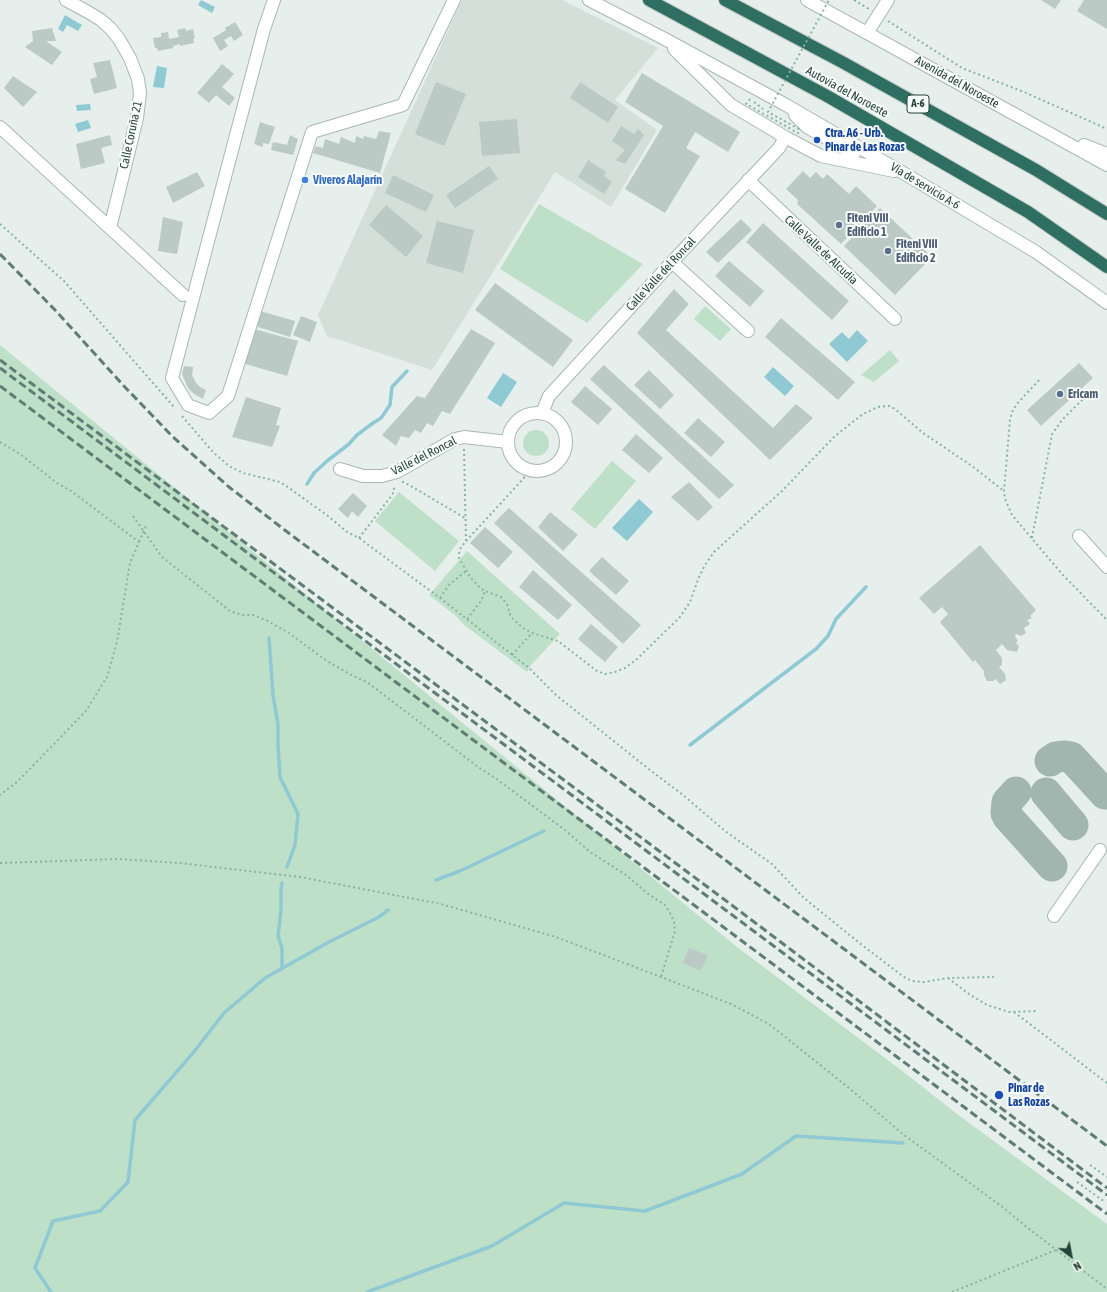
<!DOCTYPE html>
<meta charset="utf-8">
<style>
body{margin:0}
#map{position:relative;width:1107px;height:1292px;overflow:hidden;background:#e6efeb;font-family:"Asap Condensed",sans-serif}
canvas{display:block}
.north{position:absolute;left:1051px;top:1236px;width:40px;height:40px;-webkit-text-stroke:3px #f7fbf9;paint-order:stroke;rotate:148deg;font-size:11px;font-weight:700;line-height:16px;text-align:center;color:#24423a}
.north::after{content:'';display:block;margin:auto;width:14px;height:18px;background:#24423a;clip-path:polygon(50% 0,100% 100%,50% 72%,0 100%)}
</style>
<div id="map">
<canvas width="1107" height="1292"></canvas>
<div class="north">N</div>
</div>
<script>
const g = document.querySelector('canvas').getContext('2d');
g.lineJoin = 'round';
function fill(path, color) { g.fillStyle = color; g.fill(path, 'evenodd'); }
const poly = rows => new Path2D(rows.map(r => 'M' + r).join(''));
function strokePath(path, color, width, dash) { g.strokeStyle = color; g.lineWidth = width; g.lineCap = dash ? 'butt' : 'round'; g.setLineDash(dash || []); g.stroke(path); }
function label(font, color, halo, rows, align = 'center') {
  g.font = font + ' "Asap Condensed",sans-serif'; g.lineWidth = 4; g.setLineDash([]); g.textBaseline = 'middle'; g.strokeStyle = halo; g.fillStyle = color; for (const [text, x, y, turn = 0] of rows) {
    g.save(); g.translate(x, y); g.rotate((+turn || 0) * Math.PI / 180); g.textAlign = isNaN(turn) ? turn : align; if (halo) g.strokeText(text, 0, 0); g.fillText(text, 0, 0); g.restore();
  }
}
fill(poly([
 [462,0,562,0,658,48,615,100,657,130,611,207,555,172,432,370,327,336,318,315]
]), '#d4dfda');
fill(poly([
 [539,204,643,264,587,323,500,269],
 [705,306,731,329,720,341,694,319],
 [0,345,737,947,905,1073,957,1114,1107,1224,1107,1292,0,1292],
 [890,350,899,361,874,382,861,375],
 '523 443a13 13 0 1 1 26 0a13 13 0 1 1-26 0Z',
 [612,461,636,481,595,529,571,509],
 [399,492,459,541,435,571,375,521],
 [467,551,560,634,531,665,527,672,464,625,456,616,429,595]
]), '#bfe0c8');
fill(poly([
 [201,0,215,7,212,13,198,5],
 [65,15,82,25,78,31,67,25,63,32,58,29],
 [157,66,167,68,164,88,153,87],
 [90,104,91,110,77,111,76,105],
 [88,120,91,128,78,132,75,124],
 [857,330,868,341,847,362,829,344,842,332,849,339],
 [773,367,794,386,785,396,764,377],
 [503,373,517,382,501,407,487,398],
 [639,499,653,512,627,541,612,528]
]), '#8ec9d4');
strokePath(poly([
 [307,484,314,473,327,461,349,444,357,435,373,423,381,418,390,405,392,387,407,371],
 [269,638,273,695,278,725,278,746,280,777,298,814,295,845,287,867],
 [690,745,816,649,828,636,836,619,866,587],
 [436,880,460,871,544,831],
 [282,969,282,948,278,936,281,910,281,889,282,883],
 [51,1292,35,1268,53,1221,100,1211,128,1182,135,1120,193,1053,224,1013,265,978,329,942,379,917,388,910],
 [367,1292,492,1246,564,1203,645,1211,742,1174,796,1136,903,1143]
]), '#8ec9d4', 3.5);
strokePath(poly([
 [1050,761,1056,757,1065,756,1071,757,1105,794],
 [1016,792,1007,802,1006,813,1008,817,1052,866],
 [1046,793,1073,825]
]), '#a2b6b0', 31);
fill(poly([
 [1041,0,1061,0,1055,9],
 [1084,0,1107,0,1107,29,1077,11],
 [235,22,243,35,234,41,231,36,224,40,228,46,220,51,213,38,226,30,225,28],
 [52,28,56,41,46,41,62,52,52,65,25,47,33,41,32,31],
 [185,28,186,31,193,29,195,38,193,39,194,43,180,46,180,44,173,46,173,48,158,51,157,48,155,48,153,38,161,37,161,33,168,32,169,39,179,37,177,30],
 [110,60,117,88,94,94,90,79,97,77,93,63],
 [222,64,234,74,222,87,235,98,229,106,216,95,209,103,197,93],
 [642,73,740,132,728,152,695,132,686,148,700,156,665,213,625,189,663,126,625,102],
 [13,76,37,92,23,107,4,88],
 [436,82,466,94,444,146,415,134],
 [580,82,618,107,608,123,570,98],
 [517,119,520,153,482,156,479,122],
 [260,122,275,127,269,144,263,143,263,147,254,144],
 [621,126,634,134,638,129,644,135,625,164,616,160,625,150,612,141],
 [379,131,391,133,380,173,313,153,316,146,323,148,325,139,339,144,341,137,355,143,356,136,363,139,364,136,376,139],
 [110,135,112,145,101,148,105,163,81,169,76,144],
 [290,135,298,139,293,155,271,150,273,142,287,145],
 [588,160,606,172,604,176,612,182,604,194,578,177],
 [489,166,498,179,455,208,446,195],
 [803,171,810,178,816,172,823,179,827,174,849,194,856,186,877,206,841,244,797,204,798,200,786,189],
 [197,172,205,186,173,203,166,187],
 [393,175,434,195,426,212,385,193],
 [386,205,423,236,406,257,369,225],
 [880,208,932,257,895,295,844,246],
 [163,217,183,222,177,254,158,251],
 [741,219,752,230,718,263,706,252],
 [437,221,474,230,463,273,426,263],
 [763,223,849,301,832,320,746,242],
 [729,261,764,291,750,307,715,276],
 [495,283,573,340,553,367,475,310],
 [674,289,689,304,666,330,773,428,796,404,813,418,770,460,637,333],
 [260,311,295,321,290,337,255,326],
 [301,316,317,322,310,342,293,335],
 [781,318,855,382,838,400,765,337],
 [254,329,298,341,287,376,242,363],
 [471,329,495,343,450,414,442,411,433,426,427,423,421,433,415,430,409,438,401,436,396,446,382,435,417,396,425,398],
 [1079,363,1093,378,1041,426,1027,410],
 [604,365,734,485,719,499,590,379],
 [184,366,193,367,192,375,196,383,200,387,206,390,203,399,194,394,188,388,182,374],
 [649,370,674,395,660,409,634,385],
 [585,386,612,409,598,425,571,402],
 [246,397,281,408,276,425,280,426,272,447,232,437],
 [698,418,725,442,711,457,684,433],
 [636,434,663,458,649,473,622,450],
 [689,482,713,507,698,521,671,497],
 [353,493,367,506,358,517,352,511,348,518,338,509],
 [509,508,641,625,623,644,494,523],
 [550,512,578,535,563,551,538,527],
 [485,527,513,552,498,568,470,543],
 [980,545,1036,610,1030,616,1032,618,1027,620,1030,624,1024,628,1026,633,1021,636,1016,634,1015,637,1018,640,1016,643,1019,646,1017,652,1007,650,1002,644,996,650,1002,658,1002,665,999,667,1005,674,1006,680,1000,684,996,679,993,681,987,681,984,675,984,671,975,660,973,662,940,622,948,614,942,607,934,614,919,598],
 [602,557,629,581,616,595,589,571],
 [533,570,572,605,558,620,519,587],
 [591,624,618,647,605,662,578,639],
 [689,948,708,955,701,971,683,963]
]), '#bbcac4');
const minor = poly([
 [66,0,88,12,101,20,111,29,119,39,130,58,138,79,140,93,137,118,110,228],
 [274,0,264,29,172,378,188,405,209,413,228,396,312,132,403,105,454,0],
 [589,0,663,38,786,105,905,174,1036,252,1107,303],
 [807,0,1107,165],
 [867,33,888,0],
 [674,49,731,105,785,137,821,156,894,171],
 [795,115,807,127,854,154],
 [0,127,183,295],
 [1084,145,1107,154],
 [748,180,895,319],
 [672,262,748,331],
 [542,413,549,396,672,262,779,148,785,137],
 '508 442a29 29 0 1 1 58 0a29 29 0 1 1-58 0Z',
 [340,469,363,476,382,476,397,472,455,439,464,437,508,442],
 [1079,536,1107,567],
 [1054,916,1100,850]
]);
const highway = poly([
 [649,0,827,96,1028,212,1107,267],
 [725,0,842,62,1036,170,1107,214]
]);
strokePath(minor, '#a8b8b2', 14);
strokePath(highway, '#c2cac8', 14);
strokePath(poly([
 [854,0,869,9],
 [888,21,962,68,1024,92,1107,129],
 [754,102,763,109],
 [0,224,64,281,174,407],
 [1039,380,1016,405,1012,412,1010,420,1004,491,1005,499,1012,515,1062,574,1107,620],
 [182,416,213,452,229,466,243,473,280,482,285,485,328,516,347,532,359,538,440,598,529,668,556,695,650,770,683,795,725,831,772,864,804,898,862,945,904,977,912,981,924,982,948,978,994,977],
 [0,442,20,454,57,483,71,491,139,542,130,563,117,642,107,677,86,711,17,782,0,795],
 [464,449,466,541,460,549,459,554,459,558,470,577,480,588,485,591,501,597,507,604,511,617,523,628,532,633,558,641,597,671,605,674,615,672,625,668,637,659,680,617,690,602,699,577,705,565,714,552,782,491,835,436,863,414,878,407,889,406,895,409,923,433,972,466,1004,491],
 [402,482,404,482,465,518],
 [133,516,162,557,230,611,242,615,253,615,268,621,289,633,327,661,353,676,367,682,478,767,498,780,565,830,590,852,626,875,647,893,665,905,669,911,674,921,675,931,661,977],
 [359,538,392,495,394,491,394,485],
 [1032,538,1052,434,1062,420,1091,391],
 [466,541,524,478,522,466],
 [139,542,146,526],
 [440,598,449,585,466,571],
 [467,619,481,601,485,591],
 [512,655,532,633],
 [0,863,118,859,180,863,300,877,441,904,556,937,661,977,731,1004,769,1024,849,1088,904,1135,1000,1205,1028,1228,1107,1289],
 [948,978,969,994,987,1005,1009,1012,1038,1011],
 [1014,1012,1107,1083],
 [1090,1165,1107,1177],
 [1077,1182,1105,1202],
 [952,1292,1056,1250]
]), '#86b3a5', 2, [2, 3]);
strokePath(minor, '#fff', 12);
strokePath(highway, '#2f6f62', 12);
strokePath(poly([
 [0,254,56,311,123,385,172,436,229,487,286,531,1107,1146],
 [0,360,725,900,1107,1188],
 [0,368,1107,1195],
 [0,386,1107,1214]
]), '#5f7d75', 3, [8, 4]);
strokePath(poly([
 [750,99,746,104,798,133,799,129,768,112,829,0]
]), '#86b3a5', 2, [2, 3]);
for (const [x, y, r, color] of [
 [817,140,4,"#1a4fb4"],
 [305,180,4,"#3f7fe0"],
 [839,225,4,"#5c6f8a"],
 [888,251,4,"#5c6f8a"],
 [1060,394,4,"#5c6f8a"],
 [999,1095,5,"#1a4fb4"]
]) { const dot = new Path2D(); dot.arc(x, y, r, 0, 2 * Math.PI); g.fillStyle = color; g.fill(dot); strokePath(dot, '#f7fbf9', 1.5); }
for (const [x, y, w] of [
 [918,104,22]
]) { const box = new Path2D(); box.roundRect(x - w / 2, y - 9, w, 18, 3); g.fillStyle = '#f7fbf9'; g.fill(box); strokePath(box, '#24423a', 1); }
label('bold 11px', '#24423a', null, [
 ["A-6",918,104]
]);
label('12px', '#24423a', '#f7fbf9', [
 ["Avenida del Noroeste",957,82,29],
 ["Autovía del Noroeste",847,92,29],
 ["Calle Coruña 21",131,135,-78],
 ["Vía de servicio A-6",925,186,31],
 ["Calle Valle de Alcudia",821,250,43],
 ["Calle Valle del Roncal",661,274,-47],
 ["Valle del Roncal",424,456,-27]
]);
label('bold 12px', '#164399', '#f7fbf9', [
 ["Ctra. A6 - Urb.",825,133],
 ["Pinar de Las Rozas",825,147],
 ["Pinar de",1008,1088],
 ["Las Rozas",1008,1102]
], 'left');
label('bold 12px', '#366cbe', '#f7fbf9', [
 ["Viveros Alajarín",313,180]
], 'left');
label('bold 12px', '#4e5e75', '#f7fbf9', [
 ["Fiteni VIII",847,218],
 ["Edificio 1",847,232],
 ["Fiteni VIII",896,244],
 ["Edificio 2",896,258],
 ["Ericam",1068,394]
], 'left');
</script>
